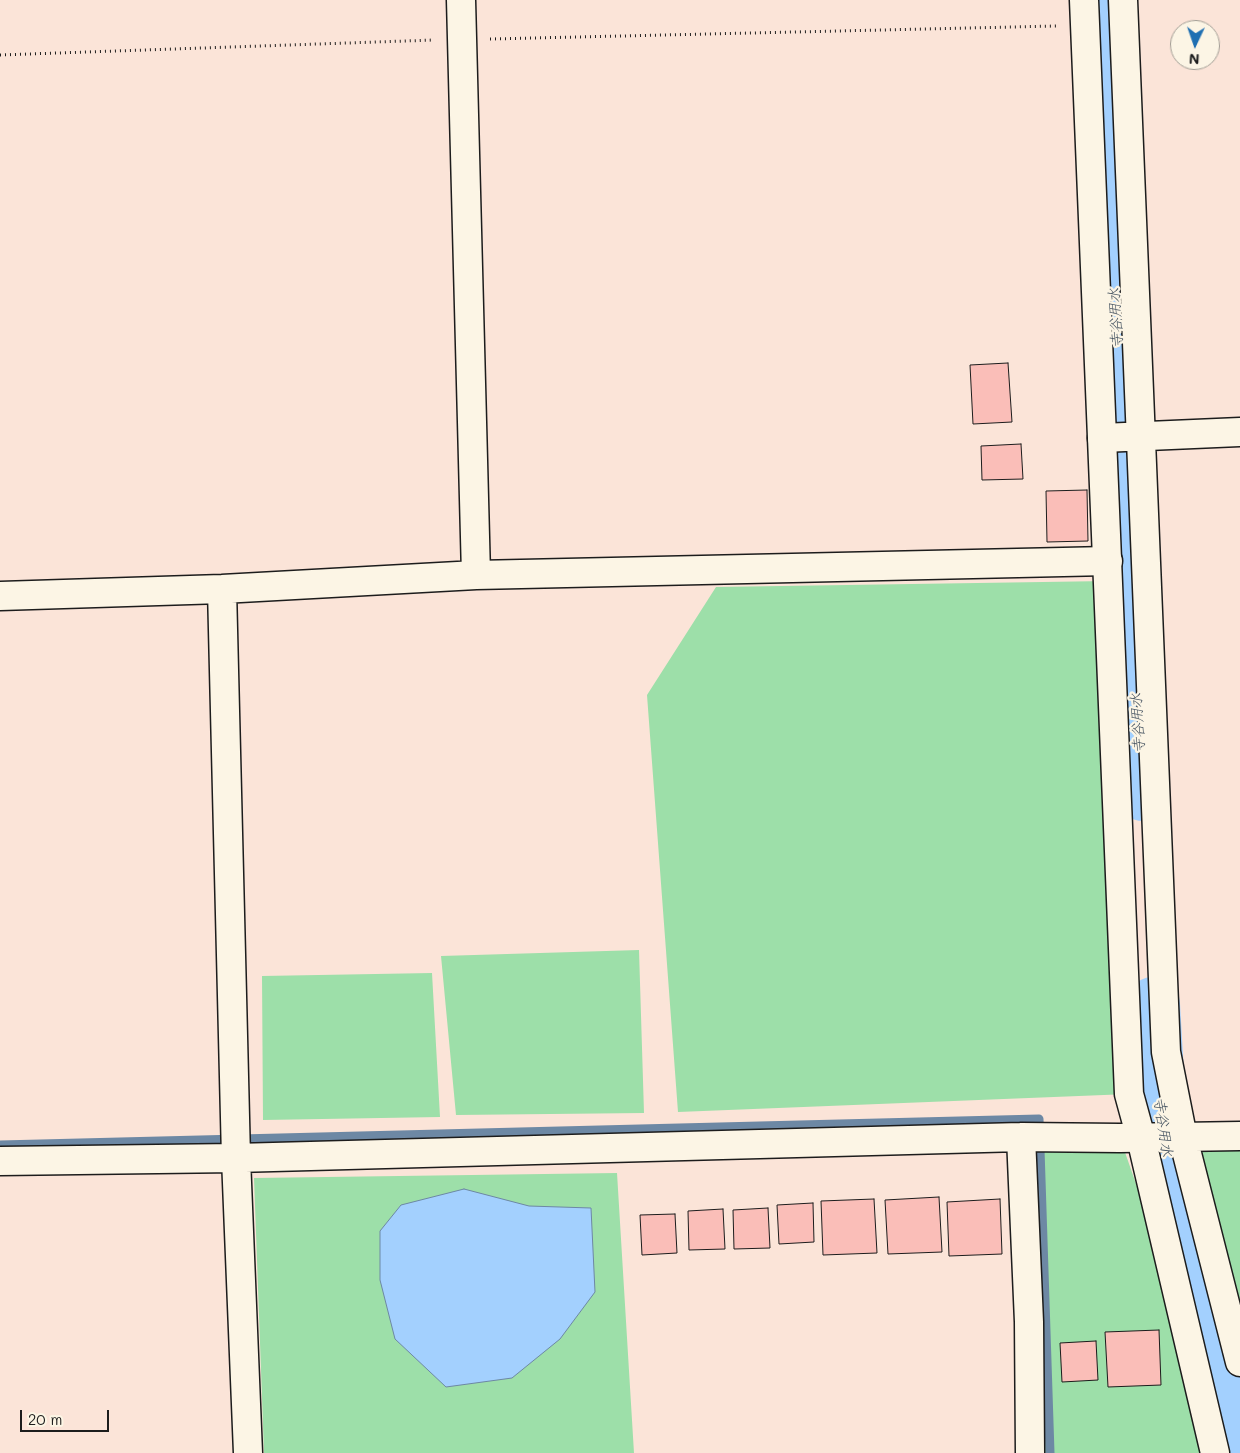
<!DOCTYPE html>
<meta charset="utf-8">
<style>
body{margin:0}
#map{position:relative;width:1240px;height:1453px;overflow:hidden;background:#fbe4d8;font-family:Mali,sans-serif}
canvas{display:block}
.north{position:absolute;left:1170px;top:20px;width:50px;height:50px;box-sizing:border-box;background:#fcf5e5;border:1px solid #a29e95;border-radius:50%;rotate:183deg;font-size:14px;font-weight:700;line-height:20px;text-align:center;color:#1c1c1c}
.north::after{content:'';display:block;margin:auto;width:18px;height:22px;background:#1f6fb2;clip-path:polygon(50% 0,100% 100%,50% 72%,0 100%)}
.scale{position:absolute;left:20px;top:1410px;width:89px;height:22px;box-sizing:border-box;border:2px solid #1c1c1c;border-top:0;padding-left:6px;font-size:15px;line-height:18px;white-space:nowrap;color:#1c1c1c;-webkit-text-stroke:4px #fcf5e5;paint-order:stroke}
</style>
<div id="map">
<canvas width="1240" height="1453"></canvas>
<div class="north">N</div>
<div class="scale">20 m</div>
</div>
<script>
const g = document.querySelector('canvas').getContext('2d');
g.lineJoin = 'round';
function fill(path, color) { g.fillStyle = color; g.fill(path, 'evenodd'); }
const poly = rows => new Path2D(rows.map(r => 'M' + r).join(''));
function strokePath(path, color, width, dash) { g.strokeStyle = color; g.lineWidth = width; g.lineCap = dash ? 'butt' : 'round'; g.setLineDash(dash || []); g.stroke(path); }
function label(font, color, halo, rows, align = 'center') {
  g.font = font + ' Mali,"Klee One",sans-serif'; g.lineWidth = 4.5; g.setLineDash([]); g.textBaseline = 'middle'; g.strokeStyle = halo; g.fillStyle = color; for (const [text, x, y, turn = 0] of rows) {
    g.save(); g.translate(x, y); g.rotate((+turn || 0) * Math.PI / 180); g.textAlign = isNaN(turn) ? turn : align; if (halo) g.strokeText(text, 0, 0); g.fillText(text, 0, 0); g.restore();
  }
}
fill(poly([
 [1108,581,1129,1094,678,1112,647,695,716,587],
 [639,950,644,1113,456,1115,441,956],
 [432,973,440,1117,263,1120,262,976],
 [1240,1136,1240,1335,1197,1137],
 [1021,1137,1120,1138,1185,1324,1215,1453,1032,1453],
 [617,1173,634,1453,264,1453,254,1178]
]), '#9ddfa9');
const water = poly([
 [464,1189,529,1206,591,1208,595,1292,560,1339,512,1378,446,1387,395,1339,380,1280,380,1231,401,1205,464,1189]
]);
fill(water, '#a3d0fe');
strokePath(water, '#6d88a4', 1);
strokePath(poly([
 [0,1145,1039,1119,1050,1453]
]), '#6d88a4', 9);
strokePath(poly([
 [1099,0,1143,794],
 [1153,1004,1159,1109,1174,1193,1240,1436]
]), '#a3d0fe', 54);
const building = poly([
 [1008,363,1012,422,973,424,970,365,1008,363],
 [1021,444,1023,479,982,480,981,446,1021,444],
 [1087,490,1088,541,1047,542,1046,491,1087,490],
 [939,1197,942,1252,888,1254,885,1200,939,1197],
 [874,1199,877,1253,823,1255,821,1201,874,1199],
 [1000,1199,1002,1254,949,1256,947,1202,1000,1199],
 [813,1203,814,1242,779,1244,777,1205,813,1203],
 [768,1208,770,1248,734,1249,733,1210,768,1208],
 [723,1209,725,1249,689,1250,688,1211,723,1209],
 [675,1214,677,1253,642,1255,640,1215,675,1214],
 [1159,1330,1161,1385,1108,1387,1105,1332,1159,1330],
 [1096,1341,1098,1380,1062,1382,1060,1343,1096,1341]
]);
fill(building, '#fabeb8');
strokePath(building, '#1c1c1c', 1);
const minor = poly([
 [461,0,476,575],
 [1123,0,1166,1052,1183,1138,1240,1362],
 [1102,438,1240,432],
 [222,589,236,1158,248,1453],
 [0,596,222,589,476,575,1108,561],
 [1021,1137,1029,1322,1030,1453],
 [0,1161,236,1158,1021,1137,1120,1138,1240,1136]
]);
const tertiary = poly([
 [1084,0,1129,1094,1141,1138,1215,1453]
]);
strokePath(minor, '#1c1c1c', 31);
strokePath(tertiary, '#1c1c1c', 31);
strokePath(poly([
 [490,39,1056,26],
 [0,55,434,40]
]), '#1c1c1c', 3, [1, 4]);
strokePath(minor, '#fcf5e5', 28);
strokePath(tertiary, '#fcf5e5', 28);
label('italic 15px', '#445260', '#fcf5e5', [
 ["寺谷用水",1116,318,-93],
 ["寺谷用水",1138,723,-93],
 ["寺谷用水",1163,1127,82]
]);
</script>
